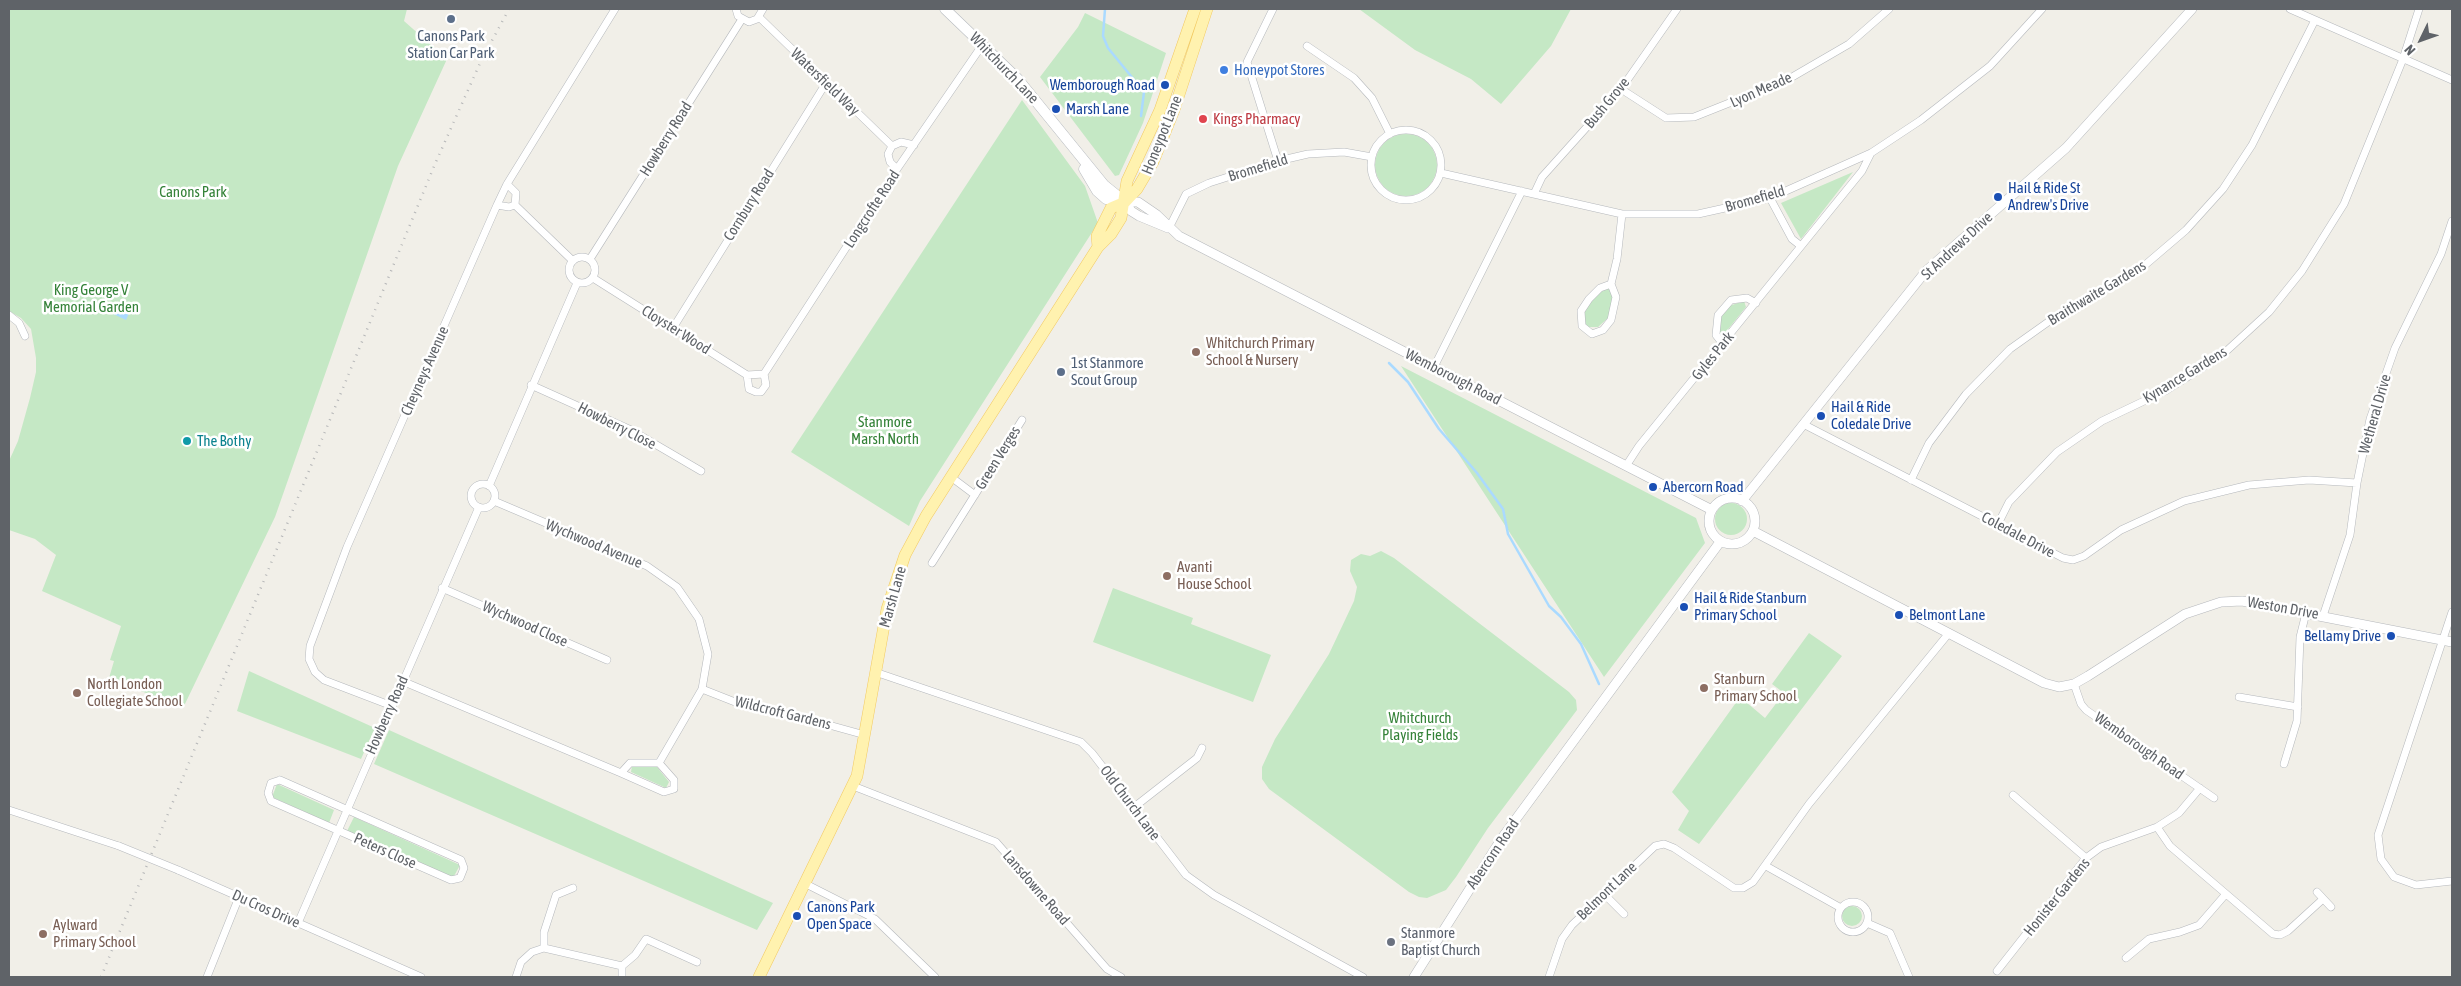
<!DOCTYPE html>
<style>
body{margin:0}
#map{position:relative;width:2461px;height:986px;overflow:hidden;background:#f1efe8;font-family:"Asap Condensed",sans-serif}
canvas{display:block}
.frame{position:absolute;inset:0;border:10px solid #5f6368;pointer-events:none}
.north{position:absolute;left:2396px;top:15px;width:50px;height:50px;-webkit-text-stroke:4px #fff;paint-order:stroke;rotate:228deg;font-size:14px;font-weight:700;line-height:20px;text-align:center;color:#5f6368}
.north::after{content:'';display:block;margin:auto;width:18px;height:22px;background:#5f6368;clip-path:polygon(50% 0,100% 100%,50% 72%,0 100%)}
</style>
<div id="map">
<canvas width="2461" height="986"></canvas>
<div class="frame"></div>
<div class="north">N</div>
</div>
<script>
const g = document.querySelector('canvas').getContext('2d');
g.lineJoin = 'round';
function fill(path, color) { g.fillStyle = color; g.fill(path, 'evenodd'); }
const poly = rows => new Path2D(rows.map(r => 'M' + r).join(''));
function strokePath(path, color, width, dash) { g.strokeStyle = color; g.lineWidth = width; g.lineCap = dash ? 'butt' : 'round'; g.setLineDash(dash || []); g.stroke(path); }
function label(font, color, halo, rows, align = 'center') {
  g.font = font + ' "Asap Condensed",sans-serif'; g.lineWidth = 5; g.setLineDash([]); g.textBaseline = 'middle'; g.strokeStyle = halo; g.fillStyle = color; for (const [text, x, y, turn = 0] of rows) {
    g.save(); g.translate(x, y); g.rotate((+turn || 0) * Math.PI / 180); g.textAlign = isNaN(turn) ? turn : align; if (halo) g.strokeText(text, 0, 0); g.fillText(text, 0, 0); g.restore();
  }
}
fill(poly([
 [9,9,407,9,404,21,447,59,398,166,275,517,183,708,109,678,114,661,110,660,121,626,42,591,56,555,35,539,9,530,9,461,18,441,30,398,36,372,36,358,31,329,21,318,9,311],
 [1359,9,1571,9,1551,46,1501,104,1471,79,1415,50],
 [1085,13,1166,53,1143,123,1119,175,1115,176,1040,77,1078,27],
 [1022,100,1085,186,1098,223,920,501,909,526,791,452],
 '1375 165a31 31 0 1 1 62 0a31 31 0 1 1-62 0Z',
 [1853,172,1801,239,1781,203],
 [1609,287,1614,298,1608,318,1598,327,1587,327,1583,317,1588,301,1600,289],
 [1744,301,1746,307,1725,333,1721,335,1718,332,1720,317,1729,306],
 [1401,366,1696,518,1705,543,1604,677],
 '1715 519a16 16 0 1 1 32 0a16 16 0 1 1-32 0Z',
 [1381,551,1394,558,1569,692,1576,700,1577,710,1488,828,1456,877,1446,890,1427,898,1419,897,1409,892,1269,789,1262,779,1262,767,1275,739,1329,654,1354,601,1357,587,1350,571,1351,560,1361,554,1370,556],
 [1113,588,1193,618,1191,624,1271,655,1253,702,1093,642],
 [1809,633,1842,656,1699,844,1678,830,1689,811,1672,792,1740,697,1765,718,1784,693,1772,684],
 [249,671,375,728,361,759,237,711],
 [389,730,773,903,757,930,374,764],
 [632,766,657,767,669,782,666,788,631,772],
 [277,784,334,810,329,823,272,797],
 [354,817,460,865,453,878,347,831],
 '1842 916a10 10 0 1 1 20 0a10 10 0 1 1-20 0Z'
]), '#c5e8c5');
fill(poly([
 [114,304,130,311,126,320,111,313]
]), '#aadaff');
strokePath(poly([
 [1105,9,1103,36,1108,48,1144,92,1141,116],
 [1389,363,1408,382,1439,429,1477,473,1503,509,1508,534,1549,606,1561,617,1581,644,1599,684]
]), '#aadaff', 2.5);
const minor = poly([
 [736,9,738,16,749,22,757,19,763,9],
 [1273,9,1247,62,1278,161],
 [2290,9,2452,80],
 [759,17,892,146],
 [1307,46,1354,78,1372,98,1390,134],
 [1621,89,1666,118,1694,117,1787,80,1849,44,1889,9],
 '1371 165a35 35 0 1 1 70 0a35 35 0 1 1-70 0Z',
 [897,169,890,162,888,154,892,146,901,142,914,145],
 [1441,173,1622,214,1698,214,1770,198,1871,153,1921,120,1990,66,2042,9],
 [1534,194,1542,177,1621,89,1677,9],
 [1770,198,1792,239,1801,246],
 [497,205,509,207,515,205,516,193,507,184],
 [515,205,573,261],
 [1169,228,1186,194,1209,183,1278,161,1308,154,1344,152,1372,157],
 '569 270a13 13 0 1 1 26 0a13 13 0 1 1-26 0Z',
 [590,259,742,19],
 [593,278,747,375,764,374,897,169,983,44],
 [1611,284,1600,288,1589,299,1581,311,1582,326,1592,334,1603,330,1611,320,1616,297,1611,284,1617,259,1622,214],
 [9,315,19,323,25,336],
 [673,328,826,83],
 [1723,344,1716,335,1718,315,1731,300,1747,298,1756,303],
 [1434,367,1522,191],
 [747,375,749,389,756,392,761,392,766,385,764,374],
 [531,385,631,430,701,471],
 [1803,424,2063,558,2073,560,2084,556,2121,530,2184,501,2249,485,2309,480,2357,483],
 [1626,466,1639,446,1862,171,1871,153],
 [951,477,975,495],
 [1911,480,1929,443,1966,394,2010,349,2058,315,2138,271,2186,230,2223,189,2252,145,2315,20],
 '471 496a12 12 0 1 1 24 0a12 12 0 1 1-24 0Z',
 [489,486,577,283],
 [1998,524,2009,502,2057,452,2102,421,2165,391,2221,356,2269,312,2302,271,2344,204,2403,59,2419,9],
 [932,563,1022,420],
 [442,588,607,660],
 [2452,612,2378,835,2381,859,2394,877,2416,885,2452,881],
 [2323,616,2350,535,2357,483,2370,419,2395,348,2441,254,2452,221],
 [875,672,1081,742,1092,753,1186,875,1214,895,1363,977],
 [402,681,621,773,630,763,659,763,702,689,708,654,699,619,677,587,647,566,494,501],
 [2074,684,2081,704,2086,710,2214,798],
 [702,689,735,702,800,717,865,735],
 [2239,697,2298,707],
 [392,706,324,680,315,672,309,659,310,646,347,547,497,205,507,184,615,9],
 [2284,764,2297,721,2300,637,2306,613],
 [621,773,664,792,674,789,674,780,659,763],
 [280,780,461,860,464,868,460,878,451,880,271,801,268,793,271,783,280,780],
 [853,786,996,842,1107,969,1121,977],
 [2013,795,2086,858],
 [1133,808,1197,758,1202,748],
 [9,810,119,846],
 [2157,827,2170,846,2273,934,2280,935,2288,931,2323,899],
 [1766,866,1841,908],
 [178,870,421,977],
 [806,884,875,919,935,977],
 [2317,892,2331,907],
 [1603,893,1624,914],
 '1838 917a15 15 0 1 1 30 0a15 15 0 1 1-30 0Z',
 [298,923,479,507],
 [1867,923,1890,933,1909,977],
 [544,948,544,932,556,895,573,888],
 [2126,958,2149,939,2180,932,2199,925,2225,895],
 [1997,971,2086,858,2101,847,2157,827,2179,813,2200,788],
 [207,977,239,897],
 [516,977,521,962,532,952,544,948,622,966],
 [622,977,622,966,635,955,646,939,697,962],
 [1549,977,1562,939,1572,925,1655,846,1664,844,1674,848,1734,888,1743,888,1753,882,1809,804,1949,633]
]);
const tertiary = poly([
 [1125,202,1138,202,1157,215,1179,236,1712,510],
 [1125,202,1131,211,1139,216,1168,228],
 '1709 521a23 23 0 1 1 46 0a23 23 0 1 1-46 0Z',
 [1742,501,1926,271,2066,148,2192,9],
 [1753,531,2044,683,2059,687,2074,684,2088,676,2185,614,2221,602,2242,601,2452,642],
 [1414,977,1502,838,1720,542]
]);
const secondary = poly([
 [945,9,1017,78,1104,185,1125,202],
 [1084,169,1097,191,1106,199,1124,202]
]);
const primary = poly([
 [1098,247,1097,236,1111,208,1125,202,1137,189,1153,162,1174,110,1207,9],
 [759,977,857,776,887,609,905,555,926,516,1098,247,1111,234,1121,218,1127,181,1160,110,1195,9]
]);
strokePath(minor, '#b5b8bc', 8);
strokePath(tertiary, '#b5b8bc', 10);
strokePath(secondary, '#b6babf', 11);
strokePath(primary, '#f2c960', 12);
strokePath(minor, '#fff', 7);
strokePath(tertiary, '#fff', 9);
strokePath(secondary, '#fff', 10);
strokePath(primary, '#fff2af', 11);
strokePath(poly([
 [101,977,435,164,481,61,509,9]
]), '#b6b7b8', 2.5, [1, 6]);
const minorBridge = poly([
 [119,846,178,870]
]);
strokePath(minorBridge, '#b5b8bc', 8, []);
strokePath(minorBridge, '#fff', 7);
for (const [x, y, r, color] of [
 [451,19,5,"#5c6f8a"],
 [1224,70,5,"#3f7fe0"],
 [1165,85,5,"#1a4fb4"],
 [1056,109,5,"#1a4fb4"],
 [1203,119,5,"#e0444e"],
 [1998,197,5,"#1a4fb4"],
 [1196,352,5,"#8d6e63"],
 [1061,372,5,"#5c6f8a"],
 [1821,416,5,"#1a4fb4"],
 [187,441,5,"#0f9aa8"],
 [1653,487,5,"#1a4fb4"],
 [1167,576,5,"#8d6e63"],
 [1684,607,5,"#1a4fb4"],
 [1899,615,5,"#1a4fb4"],
 [2391,636,5,"#1a4fb4"],
 [1704,688,5,"#8d6e63"],
 [77,693,5,"#8d6e63"],
 [797,916,5,"#1a4fb4"],
 [43,934,5,"#8d6e63"],
 [1391,942,5,"#6b7280"]
]) { const dot = new Path2D(); dot.arc(x, y, r, 0, 2 * Math.PI); g.fillStyle = color; g.fill(dot); strokePath(dot, '#fff', 2); }
label('15px', '#4e5e75', '#fff', [
 ["Canons Park",451,36],
 ["Station Car Park",451,53],
 ["1st Stanmore",1071,363,"left"],
 ["Scout Group",1071,380,"left"]
]);
label('15px', '#5f6368', '#fff', [
 ["Whitchurch Lane",1004,68,46],
 ["Watersfield Way",825,82,44],
 ["Lyon Meade",1761,90,-24],
 ["Bush Grove",1607,103,-50],
 ["Honeypot Lane",1162,135,-68],
 ["Howberry Road",666,139,-58],
 ["Bromefield",1258,168,-17],
 ["Bromefield",1755,199,-16],
 ["Cornbury Road",749,205,-58],
 ["Longcrofte Road",872,209,-57],
 ["St Andrews Drive",1957,246,-43],
 ["Braithwaite Gardens",2097,293,-31],
 ["Cloyster Wood",676,330,32],
 ["Gyles Park",1713,356,-51],
 ["Cheyneys Avenue",425,371,-66],
 ["Kynance Gardens",2185,375,-31],
 ["Wemborough Road",1453,377,27],
 ["Wetheral Drive",2375,414,-74],
 ["Howberry Close",617,426,27],
 ["Green Verges",998,458,-58],
 ["Coledale Drive",2018,535,28],
 ["Wychwood Avenue",594,544,23],
 ["Marsh Lane",893,597,-74],
 ["Weston Drive",2283,608,10],
 ["Wychwood Close",525,624,24],
 ["Wildcroft Gardens",783,713,14],
 ["Howberry Road",387,715,-66],
 ["Wemborough Road",2139,746,35],
 ["Old Church Lane",1130,803,53],
 ["Peters Close",385,851,24],
 ["Abercorn Road",1493,854,-56],
 ["Lansdowne Road",1036,888,49],
 ["Belmont Lane",1607,891,-44],
 ["Honister Gardens",2057,897,-51],
 ["Du Cros Drive",266,909,24]
]);
label('15px', '#366cbe', '#fff', [
 ["Honeypot Stores",1234,70]
], 'left');
label('15px', '#164399', '#fff', [
 ["Wemborough Road",1155,85,"right"],
 ["Marsh Lane",1066,109],
 ["Hail & Ride St",2008,188],
 ["Andrew's Drive",2008,205],
 ["Hail & Ride",1831,407],
 ["Coledale Drive",1831,424],
 ["Abercorn Road",1663,487],
 ["Hail & Ride Stanburn",1694,598],
 ["Primary School",1694,615],
 ["Belmont Lane",1909,615],
 ["Bellamy Drive",2381,636,"right"],
 ["Canons Park",807,907],
 ["Open Space",807,924]
], 'left');
label('15px', '#be3a42', '#fff', [
 ["Kings Pharmacy",1213,119]
], 'left');
label('15px', '#348238', '#fff', [
 ["Canons Park",193,192],
 ["King George V",91,290],
 ["Memorial Garden",91,307],
 ["Stanmore",885,422],
 ["Marsh North",885,439],
 ["Whitchurch",1420,718],
 ["Playing Fields",1420,735]
]);
label('15px', '#785e54', '#fff', [
 ["Whitchurch Primary",1206,343],
 ["School & Nursery",1206,360],
 ["Avanti",1177,567],
 ["House School",1177,584],
 ["Stanburn",1714,679],
 ["Primary School",1714,696],
 ["North London",87,684],
 ["Collegiate School",87,701],
 ["Aylward",53,925],
 ["Primary School",53,942]
], 'left');
label('15px', '#0d838f', '#fff', [
 ["The Bothy",197,441]
], 'left');
label('15px', '#5b616d', '#fff', [
 ["Stanmore",1401,933],
 ["Baptist Church",1401,950]
], 'left');
</script>
